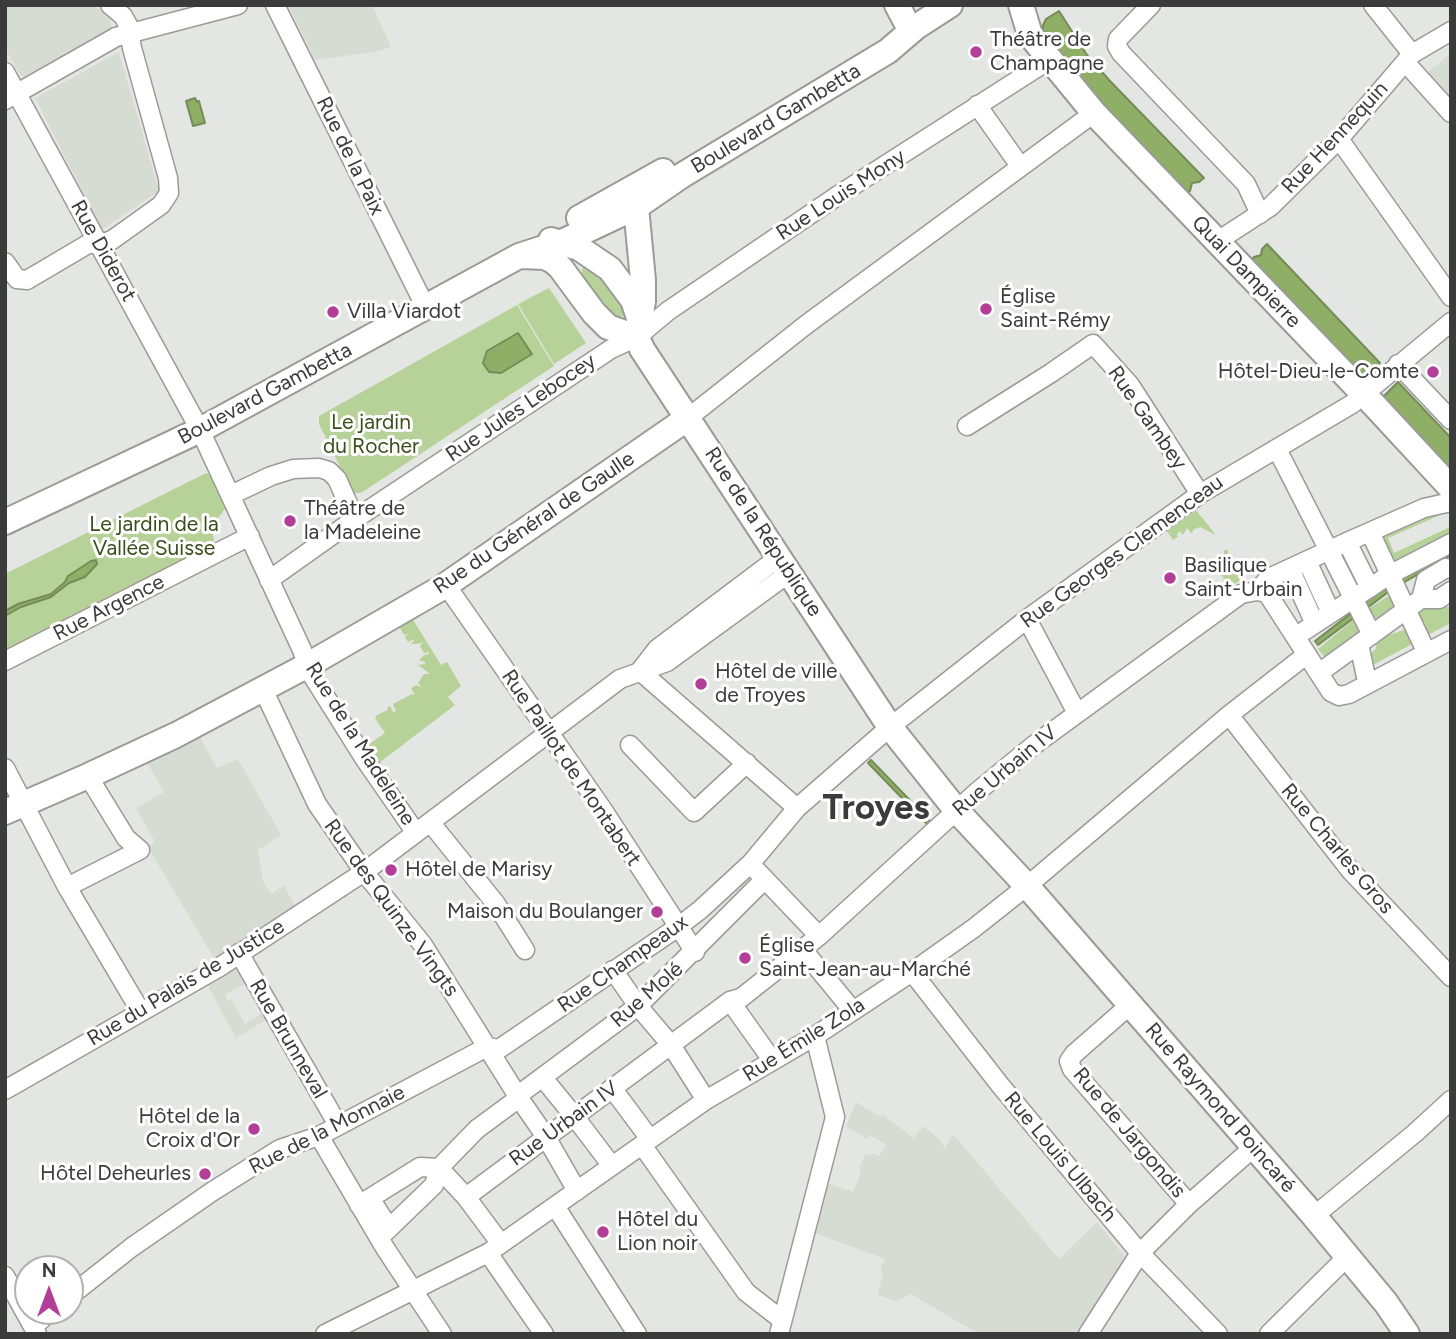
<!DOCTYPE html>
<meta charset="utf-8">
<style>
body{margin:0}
#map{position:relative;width:1456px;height:1339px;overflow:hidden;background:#e4e6e3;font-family:Figtree,sans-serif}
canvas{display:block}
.frame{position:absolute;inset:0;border:7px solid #3a3b3a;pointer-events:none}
.north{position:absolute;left:14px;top:1255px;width:70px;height:70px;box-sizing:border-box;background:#fff;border:2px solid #b0b1b0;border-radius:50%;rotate:0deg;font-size:19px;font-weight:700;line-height:28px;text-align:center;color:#3a3b3a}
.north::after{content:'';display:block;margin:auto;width:24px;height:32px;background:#b33e97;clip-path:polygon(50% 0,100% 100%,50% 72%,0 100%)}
</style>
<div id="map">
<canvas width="1456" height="1339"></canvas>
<div class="frame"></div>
<div class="north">N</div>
</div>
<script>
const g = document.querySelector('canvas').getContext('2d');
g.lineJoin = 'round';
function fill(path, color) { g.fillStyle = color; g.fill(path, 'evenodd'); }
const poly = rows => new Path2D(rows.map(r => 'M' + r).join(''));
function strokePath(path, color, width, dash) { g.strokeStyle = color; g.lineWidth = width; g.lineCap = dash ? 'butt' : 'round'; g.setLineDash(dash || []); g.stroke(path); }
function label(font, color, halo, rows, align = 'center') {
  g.font = font + ' Figtree,sans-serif'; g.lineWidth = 6; g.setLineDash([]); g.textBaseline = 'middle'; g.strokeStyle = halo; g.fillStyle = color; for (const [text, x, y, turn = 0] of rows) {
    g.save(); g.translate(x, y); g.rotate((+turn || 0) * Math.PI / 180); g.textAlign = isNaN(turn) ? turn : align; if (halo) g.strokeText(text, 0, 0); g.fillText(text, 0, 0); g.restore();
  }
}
fill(poly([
 [5,5,94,5,110,19,112,29,111,32,27,78,20,75,5,48],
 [288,5,372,5,391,47,374,52,315,60],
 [119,52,159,191,103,229,101,228,35,98],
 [1451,53,1451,105,1429,83,1429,71],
 [199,735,217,768,238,759,281,835,258,850,263,881,271,894,284,885,296,908,214,958,147,846,155,842,136,808,164,792,146,761],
 [239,966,248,982,225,995,227,1001,231,999,245,1024,265,1011,269,1018,236,1038,207,984],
 [856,1102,880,1117,883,1115,914,1138,923,1126,938,1138,945,1148,953,1134,1059,1259,1097,1222,1125,1257,1079,1334,979,1334,911,1294,896,1301,878,1295,883,1272,881,1270,881,1263,884,1264,885,1259,815,1233,827,1183,853,1192,861,1173,859,1169,865,1154,871,1156,873,1153,879,1156,886,1145,870,1135,867,1139,846,1126]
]), '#d7dcd2');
fill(poly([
 [585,265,611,275,625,313,623,316,610,316,582,278,582,269],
 [549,288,586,343,554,364,518,304],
 [517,305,554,366,361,493,353,493,319,424,319,416],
 [206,473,210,475,225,509,218,518,212,530,215,546,5,652,5,574],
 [1196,510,1216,535,1200,527,1193,530,1192,534,1187,528,1183,535,1180,531,1177,534,1178,537,1173,540,1167,531],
 [1435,510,1440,515,1388,538,1394,553,1450,527,1451,534,1390,565,1377,537],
 [1224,550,1228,550,1228,554,1243,578,1216,597,1209,589,1218,586,1219,582,1222,583,1224,579,1221,574,1226,575,1227,570,1231,568,1228,557,1224,556],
 [1393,593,1398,604,1370,623,1365,611],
 [1429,606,1451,607,1451,623,1424,637,1414,617],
 [1357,617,1364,631,1326,659,1318,649],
 [412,618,441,665,447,662,461,686,448,697,455,705,375,766,364,748,385,733,375,718,377,715,388,710,387,708,390,706,393,712,396,711,393,704,412,694,415,695,411,688,417,685,422,688,418,683,424,674,430,674,418,665,425,664,425,662,419,660,424,655,429,654,429,652,424,653,420,646,423,642,418,644,411,644,415,639,408,642,405,637,408,634,404,635,400,628,401,624],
 [1404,630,1411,631,1416,642,1369,667,1367,659,1376,648,1377,639]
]), '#b7d299');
const water = poly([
 [1059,11,1087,55,1110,81,1204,178,1199,182,1192,183,1190,191,1186,195,1092,98,1043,33,1043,25,1046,19,1059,11],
 [195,98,197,102,199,101,205,123,193,126,186,101,195,98],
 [1267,244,1380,363,1361,381,1249,262,1254,257,1261,255,1262,249,1267,244],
 [518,333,532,354,501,373,489,372,483,363,487,351,518,333],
 [1398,382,1451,438,1451,474,1379,401,1398,382],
 [1451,549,1451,555,1391,590,1318,645,1315,641,1390,583,1451,549],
 [96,560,97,564,85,577,69,583,51,597,21,607,5,616,5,611,18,604,51,594,65,582,68,576,91,561,96,560],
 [871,760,932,823,929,826,868,763,871,760]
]);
fill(water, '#8eaf65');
strokePath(water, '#758c58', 2);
const street = poly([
 [275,5,425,306],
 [1151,5,1118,39,1117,46,1121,53,1246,184,1260,214],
 [1373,5,1412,54],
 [1405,62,1451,113],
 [5,72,200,430,302,650,310,672,364,758,416,833],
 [5,100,116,37,238,5],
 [977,105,1020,166],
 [1339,139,1451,297],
 [1216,242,1270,207,1339,139,1412,54,1451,31],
 [5,262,17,279,27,280,88,244,100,244,112,240,161,205,169,193,168,178,132,48,128,25,123,16,110,5],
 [1398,364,1451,420],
 [688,418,807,324,1094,113],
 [967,426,1051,373,1093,344,1130,385,1200,494],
 [1277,449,1372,635],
 [231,495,271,476,293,469,319,468,329,471,337,479,355,519],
 [1370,532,1423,645],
 [1347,542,1370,588],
 [1307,561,1331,613],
 [1290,569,1315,624],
 [269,580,355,519,611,349,637,337,668,311,840,194,1049,60],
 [446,585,603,810,695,952],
 [1257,591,1269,578,1347,542,1424,508,1451,502],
 [1421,599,1426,580,1446,568,1451,569],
 [1027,619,1077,713],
 [1298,635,1389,575,1451,543],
 [1359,644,1366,677],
 [5,661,250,536],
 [1323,670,1421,599,1439,599,1451,591],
 [640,671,797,808],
 [640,671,657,649,778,558],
 [263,689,317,804,364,872,423,945,519,1098,546,1137,577,1191],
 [1229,715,1350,870,1451,977],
 [630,745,694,812,747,763],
 [5,768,67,887,141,1012],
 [430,822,496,904,525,950],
 [757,871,819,936],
 [67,887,140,850,126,838,88,776],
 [803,950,853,1011],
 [239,953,338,1125],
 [613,970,638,1006,671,1045,706,1100],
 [912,972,1000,1085,1140,1253,1218,1334],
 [730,1001,772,1060],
 [1130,1005,1074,1054,1069,1061,1072,1069,1189,1204],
 [487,1047,499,1049,678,927,700,910,751,863,797,808,890,727,1027,619,1200,494,1352,404,1451,322],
 [543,1078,570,1111],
 [612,1088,650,1139],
 [5,1090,218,968,364,872,620,679,667,662,789,573],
 [517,1096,638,1006,764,880],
 [571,1112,612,1166],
 [319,1136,385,1248,442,1334],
 [642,1145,746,1292,782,1320],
 [466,1197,730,1001,741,998,819,936,978,791,1034,745,1241,594,1257,591,1267,593,1331,692,1339,696,1349,694,1451,640],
 [370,1198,389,1228],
 [359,1205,420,1167,439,1168,434,1185,379,1238],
 [555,1206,637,1334],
 [1314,1216,1415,1133,1451,1100],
 [501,1244,466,1197,439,1168,477,1129,519,1098],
 [488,1253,544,1334],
 [5,1276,37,1334],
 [70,1296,132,1247,213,1191,280,1149,319,1136,487,1047],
 [34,1326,51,1311],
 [325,1334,488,1253,706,1100,815,1036,912,972,974,928,1027,886,1229,715,1306,655],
 [779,1334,835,1117,815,1036],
 [1088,1334,1140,1253,1189,1204,1254,1147],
 [1269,1334,1348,1256]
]);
const secondary = poly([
 [897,5,906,22],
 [1021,5,1030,35,1094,113,1376,407,1451,488],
 [636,207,643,280,643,301,637,337,642,349,890,727,957,811,1027,886,1314,1216,1386,1303,1407,1334],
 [579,218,663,171],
 [551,240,579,248,610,269,633,300,639,318],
 [521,256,545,257,553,261,560,267,594,313,608,327,637,337],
 [5,522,200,430,519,256,562,242,636,207,681,176,888,51,916,27,950,5],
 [5,812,88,776,176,735,308,665,443,587,688,418]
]);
strokePath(street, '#9a9b98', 21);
strokePath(secondary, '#9a9b98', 28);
strokePath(street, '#fff', 18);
strokePath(secondary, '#fff', 24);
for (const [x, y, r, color] of [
 [976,52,7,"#b33e97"],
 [986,309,7,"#b33e97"],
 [333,312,7,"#b33e97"],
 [1433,372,7,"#b33e97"],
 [290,521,7,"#b33e97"],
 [1170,578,7,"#b33e97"],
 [701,684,7,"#b33e97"],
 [391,870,7,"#b33e97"],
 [657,912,7,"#b33e97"],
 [745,958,7,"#b33e97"],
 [254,1129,7,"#b33e97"],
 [205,1174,7,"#b33e97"],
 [603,1232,7,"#b33e97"]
]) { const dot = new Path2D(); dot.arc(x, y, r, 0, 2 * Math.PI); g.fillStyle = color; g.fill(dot); strokePath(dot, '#fff', 2.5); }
label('21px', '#3a3b3a', '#fff', [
 ["Théâtre de",990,40],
 ["Champagne",990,64],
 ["Église",1000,297],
 ["Saint-Rémy",1000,321],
 ["Villa Viardot",347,312],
 ["Hôtel-Dieu-le-Comte",1419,372,"right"],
 ["Théâtre de",304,509],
 ["la Madeleine",304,533],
 ["Basilique",1184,566],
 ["Saint-Urbain",1184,590],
 ["Hôtel de ville",715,672],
 ["de Troyes",715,696],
 ["Hôtel de Marisy",405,870],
 ["Maison du Boulanger",643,912,"right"],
 ["Église",759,946],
 ["Saint-Jean-au-Marché",759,970],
 ["Hôtel de la",240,1117,"right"],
 ["Croix d'Or",240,1141,"right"],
 ["Hôtel Deheurles",191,1174,"right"],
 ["Hôtel du",617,1220],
 ["Lion noir",617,1244]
], 'left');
label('21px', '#3a3b3a', '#fff', [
 ["Boulevard Gambetta",776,119,-31],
 ["Rue Hennequin",1335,138,-47],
 ["Rue de la Paix",350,156,64],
 ["Rue Louis Mony",841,195,-33],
 ["Rue Diderot",103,251,61],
 ["Quai Dampierre",1246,272,46],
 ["Boulevard Gambetta",265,394,-28],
 ["Rue Jules Lebocey",521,408,-34],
 ["Rue Gambey",1147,418,55],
 ["Rue du Général de Gaulle",534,523,-34],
 ["Rue de la République",763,532,57],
 ["Rue Georges Clemenceau",1122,552,-36],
 ["Rue Argence",109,608,-27],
 ["Rue de la Madeleine",360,744,58],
 ["Rue Paillot de Montabert",571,768,56],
 ["Rue Urbain IV",1005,771,-40],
 ["Rue Charles Gros",1337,849,50],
 ["Rue des Quinze Vingts",391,908,54],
 ["Rue Champeaux",623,964,-35],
 ["Rue du Palais de Justice",186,983,-31],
 ["Rue Molé",647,995,-41],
 ["Rue Brunneval",288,1039,60],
 ["Rue Émile Zola",804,1040,-32],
 ["Rue Raymond Poincaré",1220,1108,49],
 ["Rue Urbain IV",564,1124,-36],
 ["Rue de la Monnaie",327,1130,-27],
 ["Rue de Jargondis",1129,1133,50],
 ["Rue Louis Ulbach",1060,1157,50]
]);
label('21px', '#394f1a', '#fff', [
 ["Le jardin",371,423],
 ["du Rocher",371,447],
 ["Le jardin de la",154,525],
 ["Vallée Suisse",154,549]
]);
label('bold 35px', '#3a3b3a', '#fff', [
 ["Troyes",876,809]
]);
</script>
